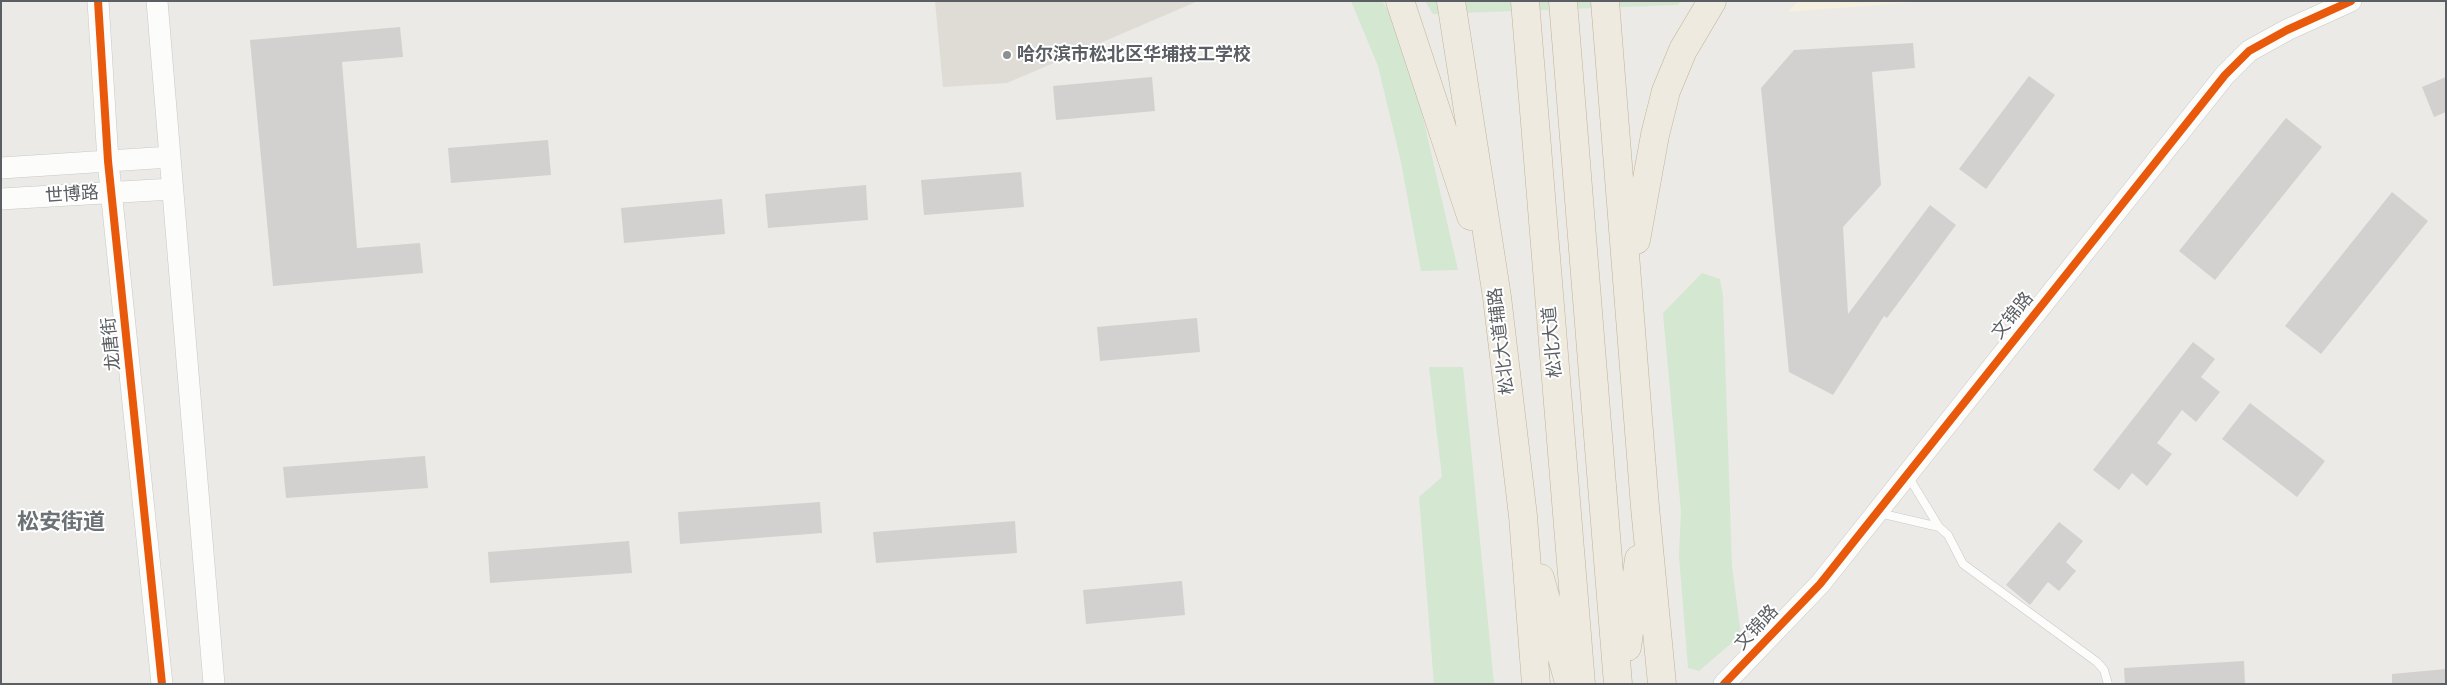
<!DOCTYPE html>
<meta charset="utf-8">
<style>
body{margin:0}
#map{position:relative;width:2447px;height:685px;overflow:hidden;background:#ebeae6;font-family:"Archivo Narrow",sans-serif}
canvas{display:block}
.frame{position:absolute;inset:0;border:2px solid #5b5f63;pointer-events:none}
</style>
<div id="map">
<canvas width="2447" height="685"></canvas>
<div class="frame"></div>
</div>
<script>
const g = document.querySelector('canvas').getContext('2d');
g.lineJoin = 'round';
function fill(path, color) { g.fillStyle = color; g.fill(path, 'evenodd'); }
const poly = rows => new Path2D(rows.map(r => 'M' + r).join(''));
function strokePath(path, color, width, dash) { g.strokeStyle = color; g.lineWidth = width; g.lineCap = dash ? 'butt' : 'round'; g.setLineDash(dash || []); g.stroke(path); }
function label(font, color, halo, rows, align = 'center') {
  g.font = font + ' "Archivo Narrow","Noto Sans SC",sans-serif'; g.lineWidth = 4; g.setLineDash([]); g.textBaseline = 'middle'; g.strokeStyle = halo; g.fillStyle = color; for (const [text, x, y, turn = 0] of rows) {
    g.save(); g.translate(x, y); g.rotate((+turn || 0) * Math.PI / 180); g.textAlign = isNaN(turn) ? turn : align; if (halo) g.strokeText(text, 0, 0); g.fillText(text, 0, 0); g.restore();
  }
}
fill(poly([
 [1798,1,1929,1,1788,12]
]), '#f5efdf');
fill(poly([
 [935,1,1198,1,1007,83,943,87]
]), '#dedcd5');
fill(poly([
 [1351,1,1382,1,1391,15,1414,78,1458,270,1421,271,1401,162,1378,66],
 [1425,1,1681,1,1678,5,1433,14],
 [1702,273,1720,279,1723,296,1732,566,1741,635,1699,671,1688,668,1679,556,1681,511,1663,313],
 [1429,367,1463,367,1494,684,1434,684,1419,497,1442,477]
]), '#d4e7d1');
fill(poly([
 [400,27,403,57,342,62,357,248,420,243,423,273,273,286,250,40],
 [1913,43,1915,68,1872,72,1881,185,1843,227,1848,314,1930,205,1956,225,1887,318,1884,316,1833,395,1789,372,1761,88,1794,50],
 [2029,76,2055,95,1986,189,1959,169],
 [1152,77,1155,111,1056,120,1053,86],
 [2446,77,2446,112,2434,117,2422,87],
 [2286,118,2322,147,2215,280,2179,251],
 [548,140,551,175,451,183,448,148],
 [1021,172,1024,207,924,215,921,180],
 [866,185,868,220,768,228,765,194],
 [2392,192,2428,221,2321,354,2285,326],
 [722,199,725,234,624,243,621,208],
 [1197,318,1200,352,1100,361,1097,327],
 [2193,342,2215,359,2201,377,2220,392,2196,422,2182,410,2157,443,2172,454,2147,486,2132,473,2119,490,2093,470],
 [2250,403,2325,461,2297,497,2222,439],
 [425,456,428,488,286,498,283,467],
 [820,502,822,533,680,544,678,512],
 [1015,521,1017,553,876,563,873,532],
 [2059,522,2083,541,2066,562,2076,571,2059,591,2048,582,2030,605,2006,585],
 [629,541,632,573,490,583,488,552],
 [1182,581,1185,615,1086,624,1083,590],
 [2244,661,2245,684,2125,684,2124,668],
 [2446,669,2446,684,2392,684,2392,674]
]), '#d2d1cf');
const lane = poly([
 [1879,513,1939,527,1908,476],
 [1939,527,1948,535,1963,564,2097,662,2104,670,2108,684]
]);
const secondary = poly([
 [98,1,108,161,162,684],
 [157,1,214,684],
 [1,168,170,157],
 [1,199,172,189],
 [1724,684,1820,584,2225,75,2249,51,2287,30,2351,1]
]);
const highway = poly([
 [1400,1,1471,216],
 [1451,1,1497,297,1523,516,1536,684],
 [1525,1,1581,684],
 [1563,1,1618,684],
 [1605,1,1645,507,1662,684],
 [1636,240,1655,135,1666,91,1683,50,1712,1],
 [1540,578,1568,679],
 [1627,647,1639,559]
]);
strokePath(lane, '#c8c8c8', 9);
strokePath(secondary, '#c8c8c8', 22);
strokePath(highway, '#c2b294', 29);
strokePath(lane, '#fcfcfb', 8);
strokePath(secondary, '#fcfcfb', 21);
strokePath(highway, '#eeeae0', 28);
strokePath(poly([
 [98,1,108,161,162,684],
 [1724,684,1820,584,2225,75,2249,51,2287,30,2351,1]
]), '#e8590c', 8);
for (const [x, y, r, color] of [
 [1007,55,5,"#8d9091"]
]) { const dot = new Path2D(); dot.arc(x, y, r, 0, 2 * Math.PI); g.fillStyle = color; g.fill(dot); strokePath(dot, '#fff', 2); }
label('bold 18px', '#5b5f63', '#fff', [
 ["哈尔滨市松北区华埔技工学校",1017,55]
], 'left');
label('18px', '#5b5f63', '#fff', [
 ["世博路",72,195,-4],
 ["文锦路",2013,316,-51],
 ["松北大道辅路",1502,341,-97],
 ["松北大道",1553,342,-95],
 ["龙唐街",112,344,-96],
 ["文锦路",1757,628,-47]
]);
label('bold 22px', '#6c7175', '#fff', [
 ["松安街道",61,523]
]);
</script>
